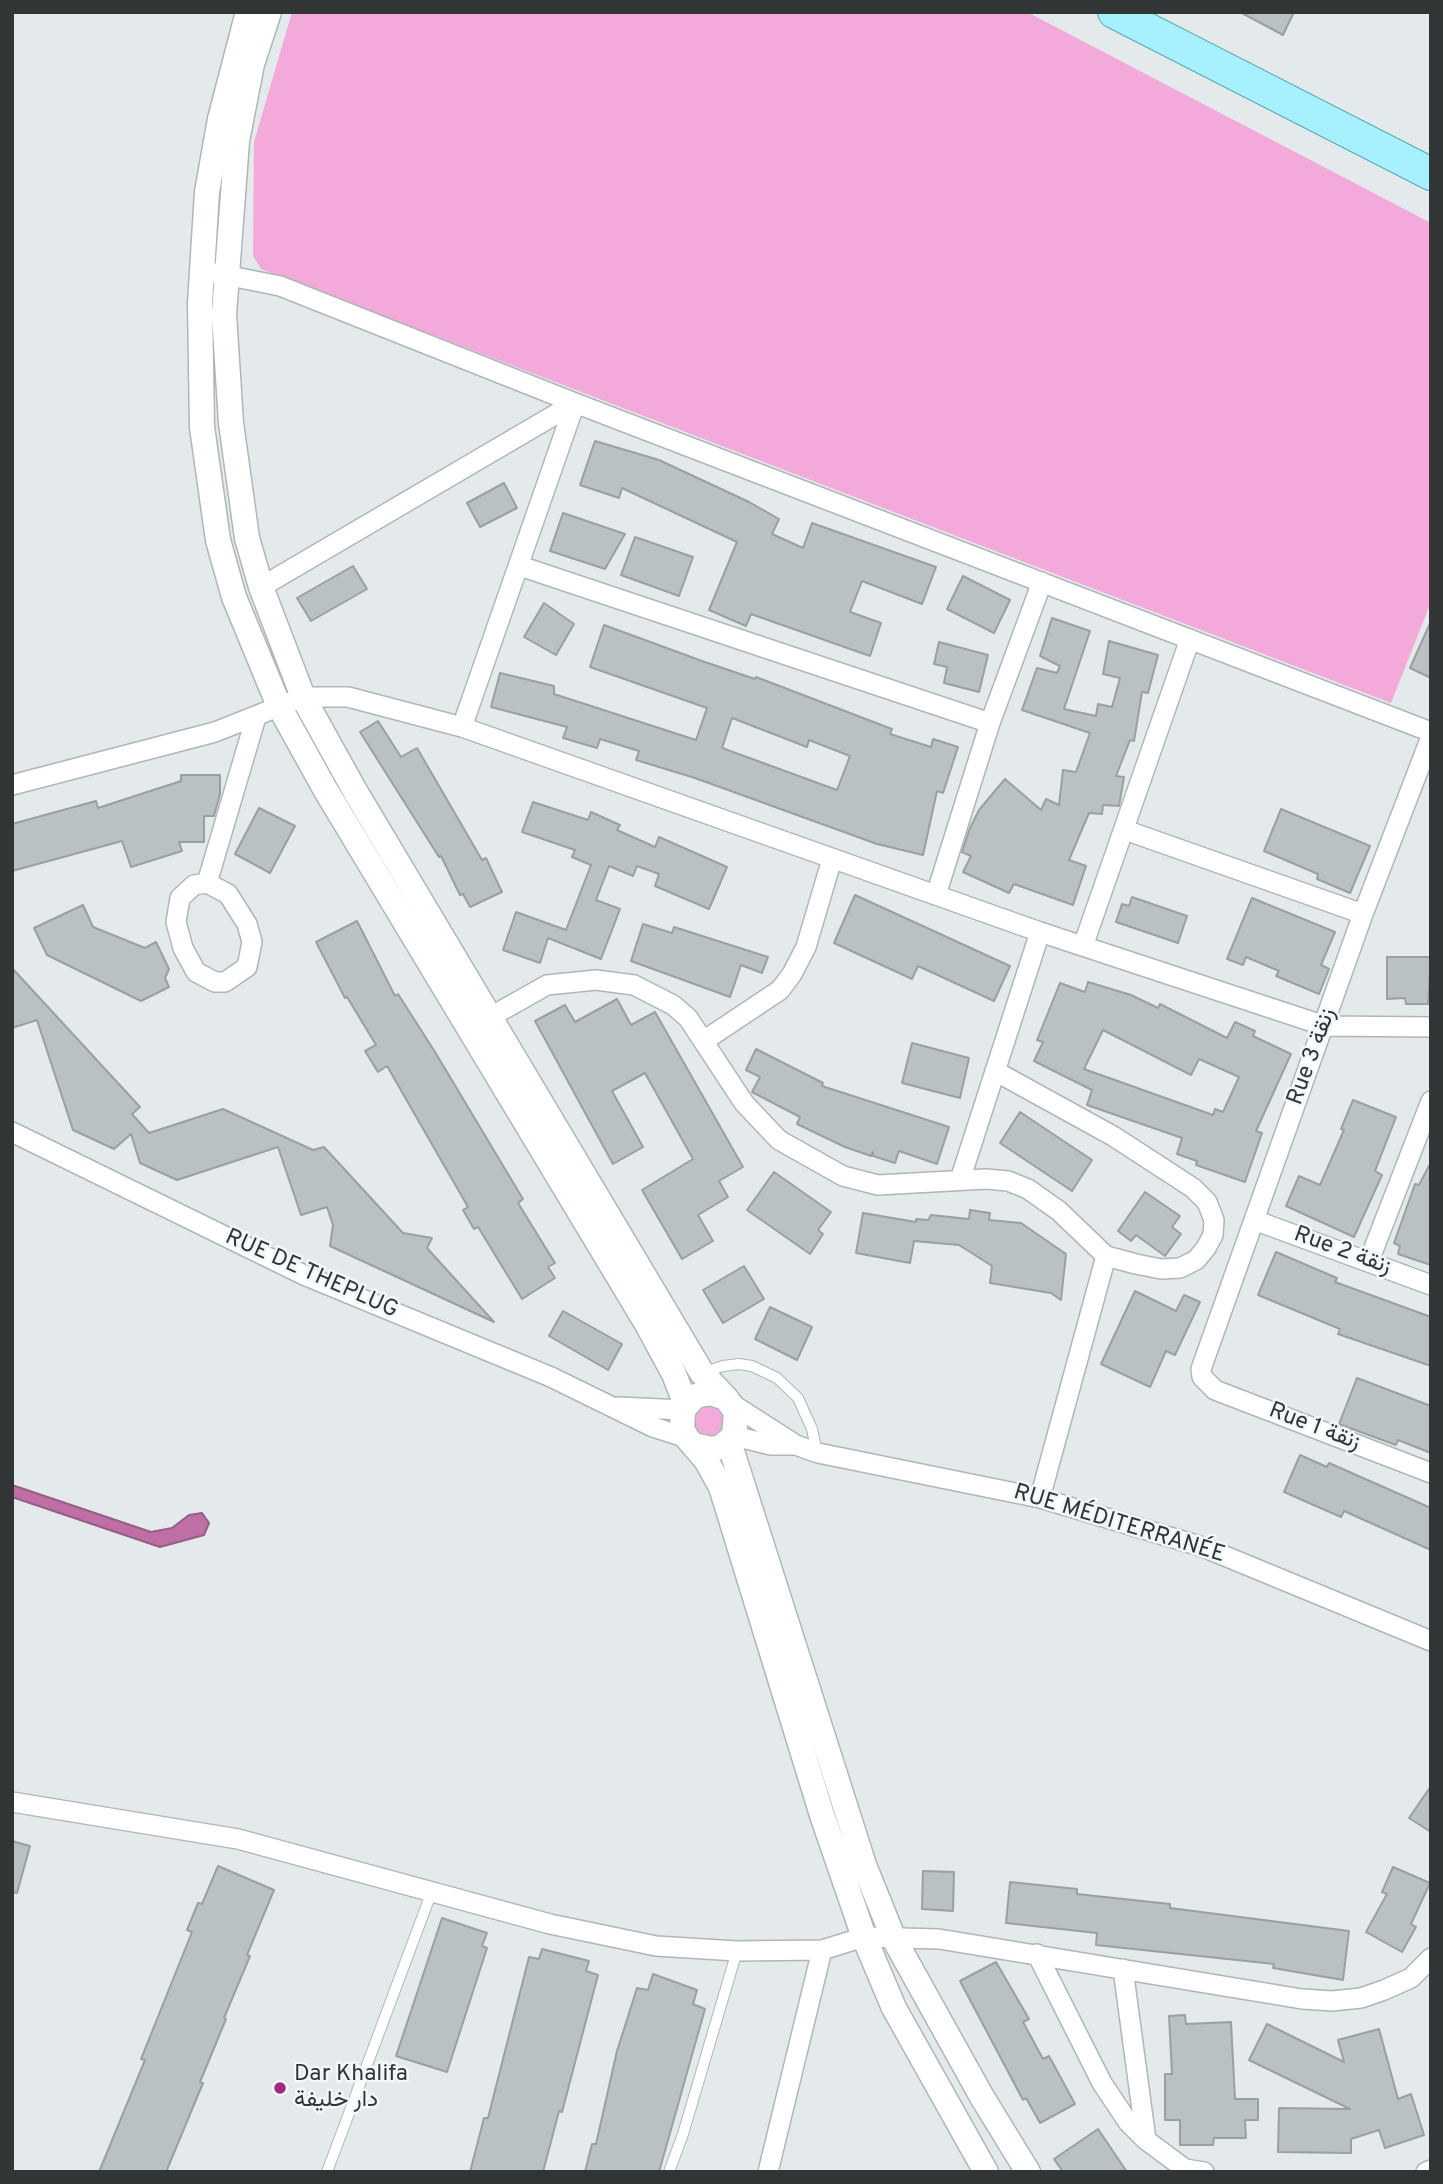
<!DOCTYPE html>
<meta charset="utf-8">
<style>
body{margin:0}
#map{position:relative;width:1443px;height:2184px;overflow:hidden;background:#e4eaeb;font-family:Overpass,sans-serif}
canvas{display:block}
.frame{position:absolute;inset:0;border:14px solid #323535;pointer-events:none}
</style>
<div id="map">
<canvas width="1443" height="2184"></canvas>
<div class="frame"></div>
</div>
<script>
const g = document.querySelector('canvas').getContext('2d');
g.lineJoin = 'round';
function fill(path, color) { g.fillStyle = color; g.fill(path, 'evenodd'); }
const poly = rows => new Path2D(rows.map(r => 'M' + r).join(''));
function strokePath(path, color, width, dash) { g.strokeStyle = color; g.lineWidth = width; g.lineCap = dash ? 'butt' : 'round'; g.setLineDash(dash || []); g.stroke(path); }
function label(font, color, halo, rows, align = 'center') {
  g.font = font + ' Overpass,Vazirmatn,sans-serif'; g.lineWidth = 5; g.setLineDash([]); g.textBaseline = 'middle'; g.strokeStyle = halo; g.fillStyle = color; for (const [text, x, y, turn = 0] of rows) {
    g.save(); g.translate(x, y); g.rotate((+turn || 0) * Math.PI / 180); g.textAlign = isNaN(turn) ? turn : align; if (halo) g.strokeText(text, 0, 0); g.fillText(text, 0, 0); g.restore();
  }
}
fill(poly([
 [292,12,1027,12,1431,223,1431,602,1391,703,261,269,253,256,254,142],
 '693 1422a16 16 0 1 1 32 0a16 16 0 1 1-32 0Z'
]), '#f3a9da');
const water = poly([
 [12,1485,151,1532,172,1528,189,1515,202,1513,209,1523,204,1535,160,1547,12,1497,12,1485]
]);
fill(water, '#c06fa6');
strokePath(water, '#955e84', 2);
const building = poly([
 [1240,12,1294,12,1283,35,1240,12],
 [595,441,659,460,749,502,779,519,772,534,803,548,812,523,936,567,922,604,862,581,850,612,881,623,870,656,751,614,746,626,709,610,737,542,622,488,619,498,580,485,595,441],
 [504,483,517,508,480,527,467,503,504,483],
 [563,513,625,534,605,569,550,551,563,513],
 [635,537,693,557,679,596,621,575,635,537],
 [353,566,367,589,311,621,297,598,353,566],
 [963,576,1010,600,994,633,947,609,963,576],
 [544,603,574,624,556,655,524,637,544,603],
 [1052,618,1090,631,1064,709,1096,716,1098,704,1112,707,1120,678,1103,674,1109,641,1158,655,1148,693,1142,692,1134,741,1130,740,1116,776,1124,777,1119,806,1103,805,1102,814,1089,813,1069,860,1086,866,1073,905,1014,884,1009,893,963,872,971,856,962,852,970,828,979,810,1005,779,1041,810,1046,799,1059,805,1063,770,1076,772,1090,733,1022,710,1037,668,1057,673,1060,666,1040,656,1052,618],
 [1431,621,1431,678,1410,668,1431,621],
 [604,625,702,661,755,679,756,677,892,729,890,734,931,747,933,739,958,747,943,793,937,791,923,855,877,844,695,778,636,760,639,751,600,739,597,748,563,738,567,727,491,707,500,673,554,686,554,694,696,740,707,708,590,667,604,625],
 [732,718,807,747,809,740,850,756,837,790,722,748,732,718],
 [939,642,988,655,979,692,944,683,947,667,934,664,939,642],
 [378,721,401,757,417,748,482,860,486,858,502,892,470,907,463,894,460,895,441,856,439,857,360,732,378,721],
 [181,775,220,775,220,794,214,816,204,816,204,842,179,842,182,851,131,867,122,841,12,871,12,824,96,801,98,808,181,781,181,775],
 [533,802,588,820,591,812,620,825,617,830,655,847,659,837,727,867,709,909,655,886,659,874,637,866,633,876,609,866,596,900,620,909,601,959,548,938,540,963,503,950,516,912,566,930,591,865,572,857,575,850,522,832,533,802],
 [259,808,295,826,270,873,235,854,259,808],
 [1281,809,1370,846,1350,893,1317,879,1318,874,1264,851,1281,809],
 [855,895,1010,966,994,1001,918,966,912,979,834,943,855,895],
 [1132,897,1187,916,1178,943,1116,922,1122,904,1129,906,1132,897],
 [1252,898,1335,932,1321,965,1329,969,1319,994,1276,976,1279,971,1246,957,1243,965,1227,959,1252,898],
 [83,905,93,927,145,948,156,942,169,969,165,978,169,987,141,1001,47,955,34,928,83,905],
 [357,921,395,996,398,994,435,1052,523,1199,518,1203,555,1263,548,1267,555,1278,522,1299,478,1227,474,1229,463,1210,468,1207,387,1066,378,1072,365,1051,376,1045,347,997,345,998,316,942,357,921],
 [643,924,672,933,674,927,768,957,762,973,741,965,730,997,631,961,643,924],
 [1387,957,1431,957,1428,1004,1406,1004,1405,998,1387,999,1387,957],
 [12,968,140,1107,132,1114,149,1133,223,1109,313,1150,324,1147,403,1233,432,1238,427,1248,494,1322,330,1246,333,1225,327,1207,301,1215,278,1147,177,1180,140,1163,131,1134,114,1149,73,1130,37,1020,12,1028,12,968],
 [1088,982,1131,995,1158,1008,1160,1004,1227,1038,1235,1022,1255,1031,1253,1036,1291,1054,1256,1131,1262,1133,1245,1182,1196,1165,1197,1161,1177,1154,1182,1138,1087,1105,1092,1090,1034,1061,1043,1042,1037,1040,1060,983,1085,992,1088,982],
 [1103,1030,1191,1075,1199,1059,1239,1077,1223,1112,1215,1109,1213,1115,1084,1069,1103,1030],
 [617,999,631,1025,655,1012,743,1167,719,1181,728,1197,698,1215,713,1241,682,1259,642,1190,693,1159,645,1073,612,1091,643,1147,613,1164,535,1021,565,1005,575,1022,617,999],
 [912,1043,969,1058,960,1098,902,1083,912,1043],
 [756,1049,823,1083,822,1086,949,1127,937,1164,899,1151,895,1163,873,1156,873,1152,871,1156,845,1147,797,1124,800,1117,752,1092,760,1077,746,1070,756,1049],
 [1353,1100,1396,1117,1375,1171,1382,1175,1354,1237,1286,1206,1299,1176,1320,1185,1344,1130,1341,1129,1353,1100],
 [1020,1112,1092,1160,1072,1191,1000,1143,1020,1112],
 [1431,1162,1431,1265,1398,1254,1400,1246,1394,1243,1415,1184,1419,1185,1431,1162],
 [774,1172,831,1212,818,1230,823,1234,810,1254,747,1210,774,1172],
 [1145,1192,1180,1216,1172,1227,1181,1234,1165,1256,1136,1235,1131,1241,1118,1231,1145,1192],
 [970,1210,990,1213,989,1220,1021,1223,1066,1254,1061,1300,1051,1293,990,1283,992,1266,959,1245,914,1241,910,1263,856,1253,863,1213,916,1222,916,1219,928,1220,931,1215,969,1219,970,1210],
 [1276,1252,1337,1278,1335,1282,1431,1317,1431,1366,1338,1334,1340,1329,1258,1295,1276,1252],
 [744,1266,764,1299,723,1323,703,1290,744,1266],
 [1135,1291,1176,1311,1184,1295,1200,1302,1175,1355,1166,1351,1150,1387,1101,1364,1135,1291],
 [770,1307,812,1327,797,1360,755,1339,770,1307],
 [563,1311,622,1344,608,1370,549,1336,563,1311],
 [1357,1378,1431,1406,1431,1453,1398,1440,1396,1445,1339,1424,1357,1378],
 [1300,1455,1327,1467,1329,1463,1431,1508,1431,1550,1344,1511,1341,1517,1284,1492,1300,1455],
 [1431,1786,1431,1832,1409,1818,1431,1786],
 [12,1841,30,1846,17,1893,12,1892,12,1841],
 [218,1866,274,1890,247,1955,250,1956,224,2018,226,2019,200,2082,203,2083,166,2172,99,2172,145,2060,141,2059,192,1932,187,1930,198,1903,202,1904,218,1866],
 [1393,1867,1430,1883,1411,1924,1416,1927,1402,1952,1366,1932,1387,1894,1382,1892,1393,1867],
 [923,1871,954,1872,953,1911,922,1909,923,1871],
 [1010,1882,1077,1889,1077,1894,1170,1904,1170,1908,1349,1931,1343,1980,1273,1968,1274,1964,1096,1945,1097,1933,1006,1923,1010,1882],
 [442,1918,487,1933,482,1946,487,1948,447,2072,396,2056,442,1918],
 [542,1949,589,1961,586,1971,598,1975,562,2112,559,2111,543,2172,470,2172,484,2118,488,2118,529,1957,539,1959,542,1949],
 [996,1962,1029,2019,1023,2022,1043,2059,1049,2056,1075,2104,1040,2123,1026,2098,1023,2100,960,1981,996,1962],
 [653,1974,697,1990,693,2004,705,2009,659,2172,585,2172,592,2144,596,2144,617,2051,637,1988,648,1990,653,1974],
 [1185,2015,1186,2024,1231,2022,1235,2099,1258,2099,1258,2120,1245,2120,1246,2138,1214,2138,1213,2145,1180,2145,1180,2120,1165,2120,1165,2074,1172,2074,1169,2016,1185,2015],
 [1267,2024,1344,2062,1338,2040,1379,2029,1398,2099,1411,2094,1424,2135,1385,2148,1379,2130,1351,2139,1351,2153,1278,2152,1279,2108,1350,2109,1249,2060,1267,2024],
 [1098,2129,1127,2172,1063,2172,1054,2159,1098,2129]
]);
fill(building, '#bac1c2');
strokePath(building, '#9aa0a1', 2);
const service = poly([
 [705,1372,723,1366,739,1364,752,1366,777,1378,798,1398,812,1429,817,1452],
 [327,2172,432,1891],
 [669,2172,683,2134,737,1951]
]);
const minor = poly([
 [215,273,280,286,575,403,1431,732],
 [520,566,990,723],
 [261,587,575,403],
 [462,727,575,403],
 [1431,737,1363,914,1201,1369,1202,1377,1215,1390,1431,1473],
 [12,785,215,732,303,697,348,697,462,727,1040,932,1325,1026,1431,1027],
 [1125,830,1363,914],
 [207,883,228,894,247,924,252,942,247,967,225,982,215,982,196,972,183,948,176,922,180,898,194,885,207,883],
 [207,883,256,717],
 [936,895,990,723,1042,582],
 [1083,946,1190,639],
 [492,1016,547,985,596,980,634,985,673,1005,688,1018,744,1103,779,1140,843,1176,878,1185,986,1179,1008,1181,1028,1189,1059,1211,1106,1256,1136,1264,1161,1269,1180,1268,1196,1260,1206,1248,1213,1235,1214,1220,1207,1202,1193,1188,1113,1136,995,1071],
 [705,1040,780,990,792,974,806,947,832,859],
 [12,1132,304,1275,551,1377,653,1427,687,1438],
 [960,1180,1040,932],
 [1254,1220,1431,1285],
 [1369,1261,1431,1101],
 [732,1404,796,1445,818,1453,1040,1498,1203,1547,1431,1641],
 [619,1407,683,1410],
 [734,1436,771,1445,796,1445],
 [1040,1498,1106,1256],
 [12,1802,238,1839,550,1924,656,1946,737,1951,822,1950,864,1937,939,1939,1302,1999,1332,2001,1361,1998,1384,1990,1411,1978,1431,1958],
 [1037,1954,1102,2083,1128,2122,1146,2140,1185,2169,1204,2172],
 [1123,1969,1146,2140],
 [768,2172,822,1950],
 [1426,2172,1431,2170]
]);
const tertiary = poly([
 [248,12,220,119,207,192,200,303,202,427,218,540,234,597,279,706,325,789,647,1324,674,1374,686,1405],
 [269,12,252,64,237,141,224,314,231,423,247,538,261,587,303,697,355,791,702,1373,726,1398],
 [729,1442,864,1865,893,1937,982,2097,1028,2172],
 [693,1445,712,1449,721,1447,734,1436,736,1412,726,1398,711,1393,695,1396,683,1410,682,1429,687,1438,706,1460,721,1487,822,1815,864,1937,894,2008,986,2172]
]);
const primary = poly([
 [1114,12,1431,174]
]);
strokePath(service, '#afb6b7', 12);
strokePath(minor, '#afb6b7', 22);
strokePath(tertiary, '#afb6b7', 27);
strokePath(primary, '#56a9b6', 34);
strokePath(service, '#fff', 10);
strokePath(minor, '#fff', 19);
strokePath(tertiary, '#fff', 24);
strokePath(primary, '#a6f1fd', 32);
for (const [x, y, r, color] of [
 [280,2088,7,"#a12a83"]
]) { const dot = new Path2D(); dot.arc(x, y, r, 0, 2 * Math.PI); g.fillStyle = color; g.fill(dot); strokePath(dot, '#f1f8f9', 2.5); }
label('23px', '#323535', '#f1f8f9', [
 ["Rue 3 زنقة",1313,1057,-70],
 ["Rue 2 زنقة",1342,1252,20],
 ["RUE DE THEPLUG",311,1275,24],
 ["Rue 1 زنقة",1314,1428,21],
 ["RUE MÉDITERRANÉE",1119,1525,17]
]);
label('23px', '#323535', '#f1f8f9', [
 ["Dar Khalifa",294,2075],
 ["دار خليفة",294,2101]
], 'left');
</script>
